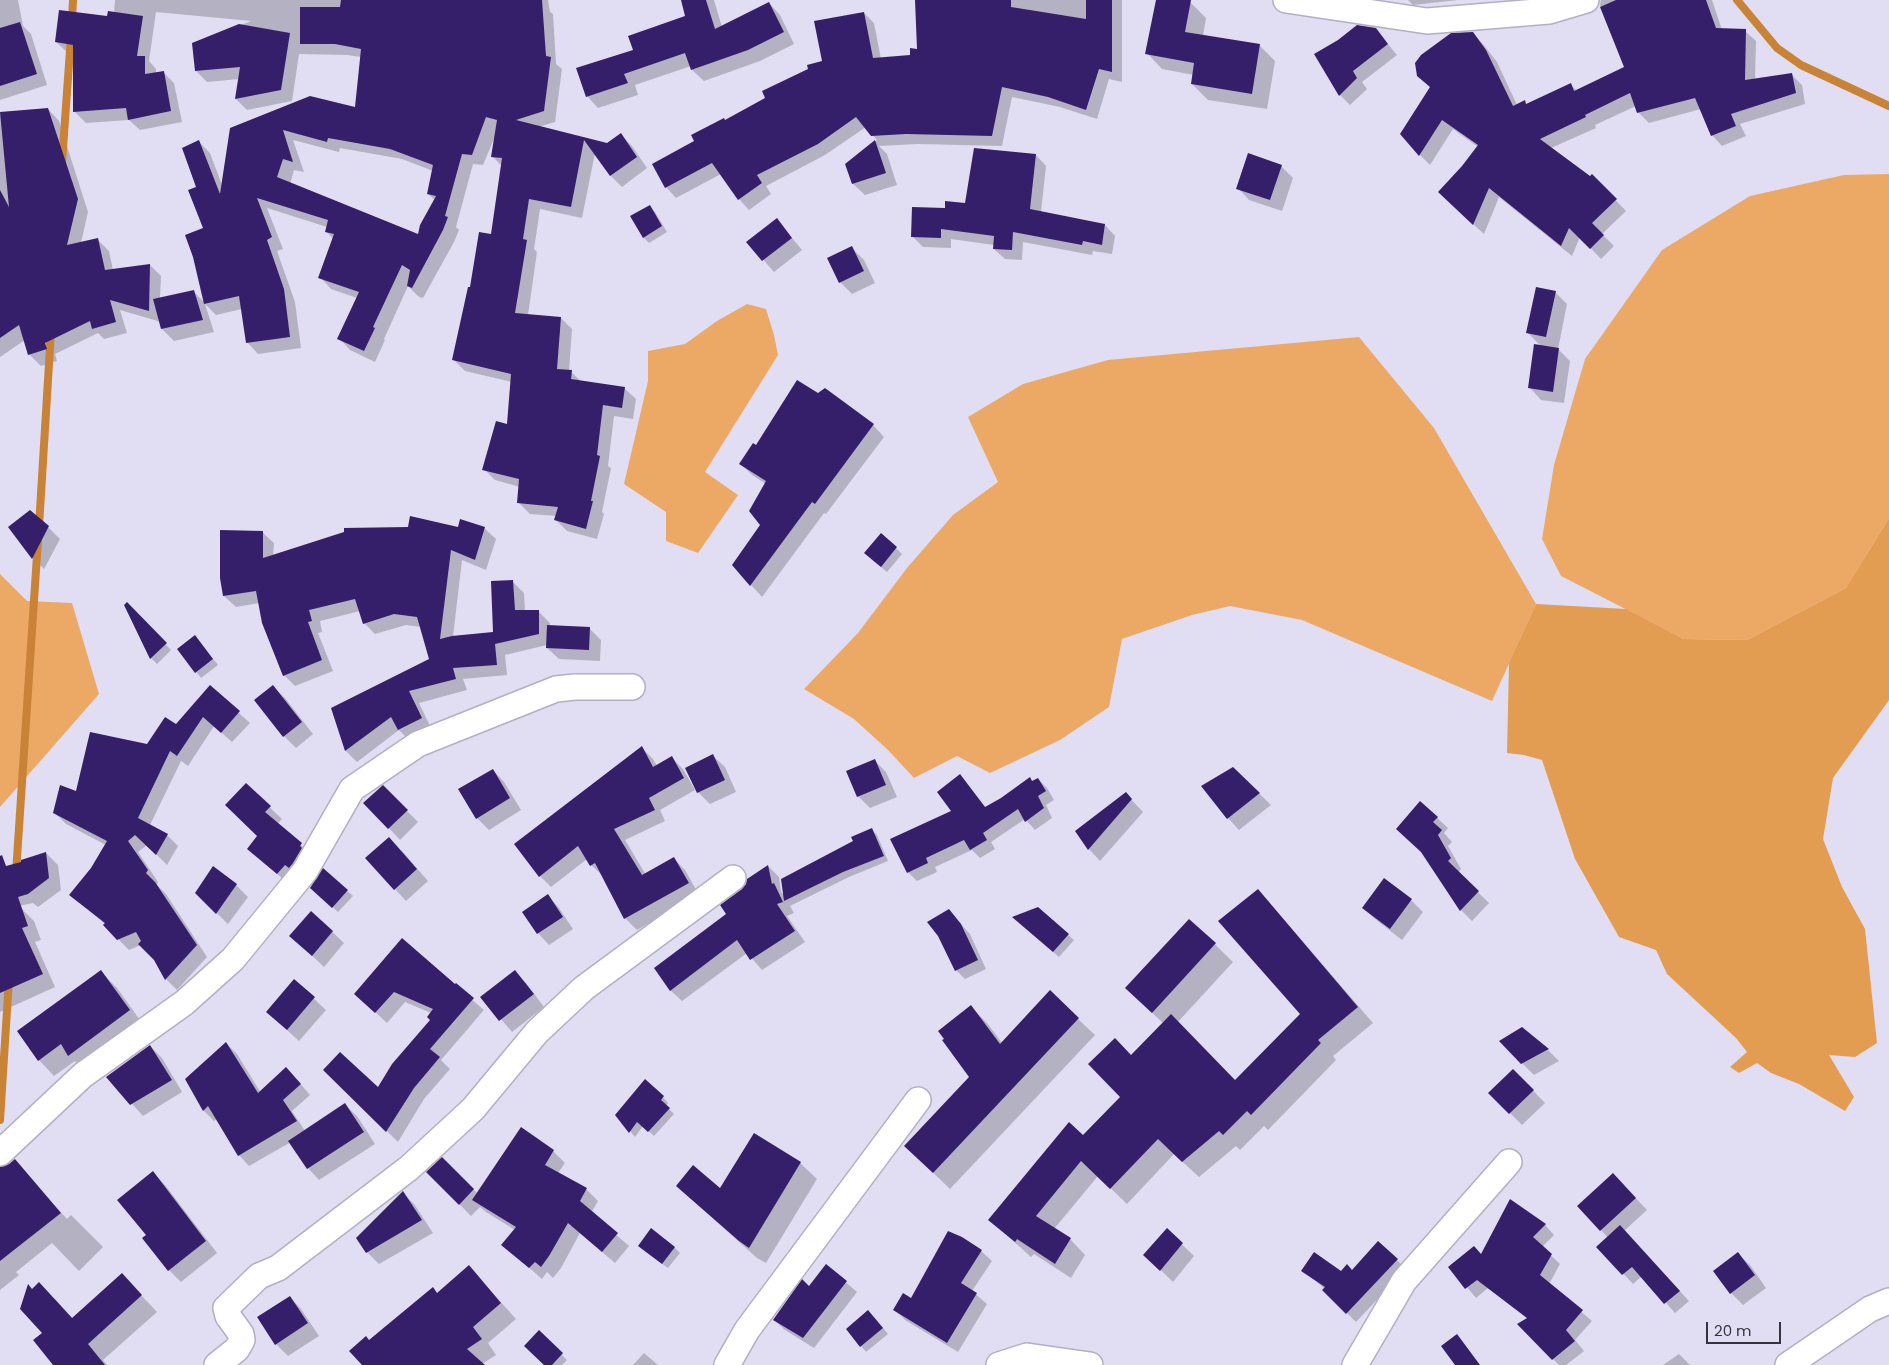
<!DOCTYPE html>
<style>
body{margin:0}
#map{position:relative;width:1889px;height:1365px;overflow:hidden;background:#e1def3;font-family:Poppins,sans-serif}
canvas{display:block}
.scale{position:absolute;left:1706px;top:1322px;width:75px;height:22px;box-sizing:border-box;border:2px solid #35343c;border-top:0;padding-left:6px;font-size:15px;line-height:18px;white-space:nowrap;color:#35343c;-webkit-text-stroke:4px #e1def3;paint-order:stroke}
</style>
<div id="map">
<canvas width="1889" height="1365"></canvas>
<div class="scale">20 m</div>
</div>
<script>
const g = document.querySelector('canvas').getContext('2d');
g.lineJoin = 'round';
function fill(path, color) { g.fillStyle = color; g.fill(path, 'evenodd'); }
const poly = rows => new Path2D(rows.map(r => 'M' + r).join(''));
function strokePath(path, color, width, dash) { g.strokeStyle = color; g.lineWidth = width; g.lineCap = dash ? 'butt' : 'round'; g.setLineDash(dash || []); g.stroke(path); }
fill(poly([
 [1889,174,1889,518,1846,588,1747,640,1684,639,1561,576,1542,539,1554,465,1585,359,1662,250,1750,196,1844,175],
 [747,304,766,309,774,335,778,355,705,472,738,495,698,553,666,541,666,512,624,484,648,381,648,351,685,344,717,321],
 [1359,337,1434,428,1536,604,1492,701,1302,620,1230,606,1192,615,1122,639,1109,707,1060,740,990,773,957,756,914,778,888,750,854,719,804,689,858,633,907,568,953,515,998,482,968,417,1023,384,1108,360],
 [0,574,27,601,72,603,99,694,0,807]
]), '#eca965');
fill(poly([
 [1889,518,1889,700,1833,778,1823,839,1842,887,1865,929,1877,1043,1855,1057,1829,1055,1854,1097,1845,1111,1799,1084,1771,1073,1757,1063,1739,1073,1730,1067,1747,1052,1736,1038,1667,974,1656,950,1619,937,1575,859,1542,760,1524,755,1507,753,1509,663,1536,604,1626,609,1684,639,1747,640,1846,588]
]), '#e39d53');
fill(poly([
 [0,0,18,0,23,26,31,34,47,85,0,100],
 [115,0,548,0,550,12,553,14,556,64,562,69,555,122,538,127,607,145,621,135,632,146,647,168,622,187,611,176,595,153,582,218,540,209,534,249,537,252,528,315,561,318,572,329,569,371,571,372,582,382,624,388,636,399,633,419,614,416,608,466,611,468,602,512,604,514,597,539,567,531,556,520,557,516,530,514,518,502,520,487,495,480,484,469,508,426,512,382,465,371,453,359,471,289,492,235,502,166,492,156,496,134,483,165,473,164,456,227,459,230,454,242,423,298,419,297,408,286,384,339,385,340,375,362,350,350,339,338,357,298,331,289,320,277,333,239,326,231,327,227,267,208,283,249,277,251,295,302,301,348,258,354,247,342,242,309,216,315,205,304,214,332,174,341,162,329,161,322,120,310,127,333,104,339,98,333,55,354,57,361,41,366,29,354,25,340,0,357,0,114,48,109,59,121,88,212,81,243,98,240,109,251,113,270,150,265,161,276,160,299,193,291,205,303,205,228,198,188,199,142,210,153,222,185,231,129,356,109,361,57,347,55,299,54,292,101,247,110,236,99,239,79,207,82,196,71,193,44,251,21,156,12,149,61,156,69,156,73,163,72,174,83,182,122,140,130,129,120,86,123,75,112,74,54,68,53,56,42,108,17,114,13],
 [293,140,339,152,340,148,402,159,433,171,428,194,435,200,419,235,290,184,294,170,304,172],
 [682,0,714,0,722,27,769,3,780,15,794,44,760,61,704,81,692,70,691,66,635,85,638,95,598,108,587,96,634,51,687,16],
 [943,0,1122,0,1122,82,1109,79,1097,119,1060,107,1012,97,1002,146,918,144,879,146,887,154,897,185,865,195,853,184,846,165,877,140,866,127,825,155,766,186,771,194,749,210,739,199,721,174,676,198,666,187,696,142,726,121,767,98,824,62,864,13,874,23,881,59,911,57,918,50],
 [1157,0,1179,0,1190,2,1206,18,1203,36,1259,45,1275,61,1267,109,1208,100,1192,84,1194,75,1162,69,1147,53],
 [1408,0,1458,0,1413,5],
 [1601,0,1712,0,1722,30,1745,31,1756,41,1755,80,1792,75,1802,85,1805,104,1740,124,1746,136,1722,146,1712,135,1701,109,1649,123,1638,112,1636,106,1595,125,1596,128,1551,148,1590,178,1592,176,1626,211,1602,234,1614,246,1601,259,1580,237,1572,256,1499,197,1484,234,1450,203,1463,167,1478,147,1453,129,1430,165,1420,155,1431,88,1418,76,1472,33,1483,44,1497,62,1517,105,1524,102,1527,105,1570,84,1577,91,1625,68,1600,5],
 [1375,29,1397,55,1362,82,1367,89,1350,105,1340,95,1316,55,1339,41],
 [1036,155,1046,166,1041,212,1105,225,1115,236,1112,254,1093,251,1092,255,1023,242,1022,260,1005,259,994,249,994,245,951,239,951,248,923,247,913,237,946,209,966,205],
 [1281,166,1293,178,1282,211,1249,200,1238,188],
 [649,206,655,212,667,232,649,243,644,238,632,217],
 [777,220,802,250,774,272,748,242],
 [852,248,864,260,875,283,852,294,840,282],
 [1555,292,1567,304,1558,349,1570,361,1564,403,1541,400,1530,388,1542,347,1528,333],
 [873,425,884,437,826,514,824,513,762,597,733,565,762,525,766,484,752,475,741,464],
 [9,527,48,527,60,539,44,569,33,558],
 [459,528,484,528,496,539,486,570,462,560,453,637,494,634,513,582,524,593,525,611,538,611,550,623,550,626,589,628,601,640,600,661,559,659,547,648,547,645,505,655,507,675,463,679,467,690,419,703,432,730,410,741,399,730,357,762,346,751,333,709,430,660,421,627,406,625,375,634,364,623,360,611,320,621,322,632,318,633,333,671,295,686,284,675,259,603,236,607,224,596,222,578,262,532,274,543,273,556],
 [882,535,902,554,887,572,871,559],
 [127,604,171,650,157,664,151,658,125,605],
 [195,637,218,665,201,678,178,649],
 [210,687,250,723,232,742,214,726,188,766,181,761,150,825,167,835,178,846,167,865,147,845,138,852,158,882,157,885,166,894,207,957,177,990,166,979,155,959,141,945,129,950,104,925,105,924,71,895,92,868,106,845,66,824,55,813,77,792,177,726],
 [273,687,285,698,313,734,296,748,284,736,256,701],
 [642,748,653,759,657,766,672,758,683,769,695,790,660,810,665,821,625,840,646,875,674,859,685,870,699,895,637,930,625,918,603,876,591,865,587,859,551,887,540,876],
 [713,756,725,767,736,792,710,804,698,792,687,768],
 [875,761,886,772,897,797,870,808,858,796],
 [1233,768,1271,805,1239,830,1228,818],
 [493,770,504,782,521,810,489,830,477,818],
 [960,776,986,808,1038,779,1047,788,1054,800,1046,805,1052,818,1035,830,1025,819,991,842,995,849,980,858,972,850,935,867,937,872,917,881,908,872,953,811],
 [246,785,282,819,277,824,313,856,290,885,248,849,258,836],
 [383,787,418,822,400,840,389,828],
 [1126,794,1143,812,1100,861,1089,849,1077,832],
 [1421,803,1448,828,1444,833,1452,842,1448,846,1461,869,1458,873,1489,903,1472,921,1461,910,1425,854],
 [872,830,877,835,888,861,849,877,790,906,794,913,787,916,805,942,762,970,747,953,682,1001,670,990,728,915,743,890,768,866,779,877,781,892,784,895],
 [401,850,428,881,406,901,395,889],
 [46,853,58,865,61,890,38,907,33,903,0,910,0,868,23,863],
 [1384,880,1411,900,1423,912,1402,940,1375,919,1363,908],
 [236,885,248,897,228,924,196,893],
 [347,891,353,896,338,912,317,893],
 [1258,891,1273,907,1373,1023,1333,1056,1336,1060,1268,1130,1264,1126,1240,1150,1236,1146,1199,1177,1174,1154,1127,1204,1098,1176,1054,1229,1070,1239,1085,1255,1071,1278,1034,1254,1031,1257,990,1220,1084,1137,1122,1097,1131,1056,1164,1024,1145,1006,1190,920,1233,962,1177,1023,1235,1081,1302,1014],
 [548,896,559,908,573,929,549,945,538,933],
 [21,908,34,921,41,940,35,942,55,987,0,1012,0,917],
 [949,911,970,934,986,969,965,979,956,970,940,935],
 [311,912,344,943,324,967,303,947],
 [1019,923,1068,935,1074,940,1059,957],
 [402,940,484,1010,441,1060,450,1069,424,1099,398,1142,325,1070,378,1089,432,1020,431,1013,405,1002,387,1023,356,994],
 [101,972,117,988,145,1027,85,1071,75,1061,54,1076,39,1060],
 [515,972,526,983,544,1007,512,1032,482,997],
 [295,981,326,1010,299,1041,267,1012],
 [971,1007,988,1024,1002,1043,1078,1019,1095,1035,950,1189,923,1163,971,1077],
 [226,1043,237,1054,261,1093,297,1080,310,1095,292,1111,305,1131,345,1105,357,1116,375,1144,319,1180,308,1168,291,1142,249,1166,239,1155,217,1119,214,1121,204,1111,186,1079],
 [150,1046,162,1058,182,1092,143,1116,108,1077],
 [1548,1050,1559,1061,1534,1075,1522,1063],
 [1513,1070,1545,1103,1522,1125,1490,1093],
 [663,1097,668,1103,666,1106,674,1114,654,1136,643,1126,635,1137,617,1115],
 [521,1129,553,1151,565,1163,558,1173,586,1189,598,1201,591,1213,629,1246,615,1263,580,1233,561,1268,553,1278,547,1272,542,1279,503,1245,515,1230,486,1212,480,1207,471,1216,428,1172,442,1158,478,1194],
 [14,1161,67,1219,71,1215,103,1247,79,1271,52,1243,16,1272,19,1275,0,1290,0,1168,4,1168],
 [800,1163,817,1179,766,1263,757,1258,677,1186,721,1190],
 [153,1173,165,1185,217,1253,181,1282,169,1270,144,1238,148,1236],
 [1613,1174,1647,1210,1624,1231,1689,1301,1675,1313,1642,1276,1633,1284,1598,1247,1608,1238,1601,1230],
 [403,1193,414,1204,433,1233,379,1264,367,1252],
 [1510,1201,1545,1225,1554,1235,1542,1247,1560,1264,1549,1284,1592,1321,1575,1340,1584,1351,1566,1365,1559,1365,1519,1325,1528,1319,1488,1288,1476,1298,1450,1267,1482,1255],
 [1167,1230,1194,1256,1173,1282,1145,1255],
 [961,1238,981,1251,992,1261,972,1291,987,1304,958,1352,905,1320,895,1310,911,1299],
 [674,1247,680,1253,668,1268,645,1251],
 [1738,1254,1750,1265,1766,1288,1743,1305,1731,1293],
 [1397,1260,1406,1269,1356,1322,1324,1290,1325,1289,1303,1270,1353,1272],
 [826,1265,857,1292,814,1348,785,1330,774,1320,809,1288],
 [469,1267,516,1319,488,1343,496,1355,482,1364,483,1365,362,1365,369,1341,433,1289,438,1294],
 [122,1275,157,1312,103,1360,107,1365,54,1365,33,1291,55,1299,73,1319],
 [290,1297,301,1309,319,1336,288,1356,276,1344],
 [874,1317,888,1334,866,1352,847,1329],
 [539,1332,567,1360,562,1365,546,1365],
 [644,1353,658,1365,633,1365],
 [1679,1354,1690,1365,1663,1365]
]), '#0003');
strokePath(poly([
 [1737,0,1777,48,1801,65,1889,106],
 [72,20,73,0],
 [62,162,71,36],
 [39,526,51,331],
 [16,873,38,540],
 [0,1120,9,979]
]), '#c88337', 8);
fill(poly([
 [341,0,542,0,546,56,551,57,544,111,516,120,607,143,621,133,637,157,610,176,584,140,571,207,529,199,523,239,527,240,515,313,561,317,557,369,572,370,571,379,625,387,622,408,603,405,597,455,600,456,591,501,593,501,586,529,554,520,558,507,517,503,519,479,482,470,496,421,507,424,511,374,452,360,468,287,470,287,479,232,491,234,502,158,491,157,497,120,486,117,472,155,462,154,445,216,448,217,443,230,412,288,407,286,410,270,402,265,373,327,375,328,364,351,337,339,359,292,318,278,334,234,325,232,328,220,257,198,272,237,267,240,284,289,290,337,246,343,239,296,204,304,193,257,185,235,203,228,188,190,196,187,182,148,199,140,220,194,230,128,310,96,355,107,361,49,335,44,300,44,300,7,340,7],
 [283,130,327,142,328,138,390,149,433,165,427,194,436,196,420,225,418,234,277,177,283,159,293,162],
 [681,0,706,0,715,29,769,2,784,32,748,50,691,70,685,53,624,74,628,83,586,97,576,68,633,50,628,36,685,16],
 [915,0,1011,0,1011,7,1086,19,1086,0,1112,0,1112,72,1099,69,1086,110,1048,97,1002,87,992,136,906,134,871,136,856,117,818,144,757,175,762,183,738,200,712,163,665,188,652,164,694,141,691,135,724,118,725,120,765,98,762,91,808,69,807,65,822,61,814,21,864,12,873,58,910,55,910,48,917,49],
 [1156,0,1191,0,1185,32,1260,44,1252,94,1191,84,1194,63,1145,54],
 [1616,0,1706,0,1716,28,1746,29,1745,80,1792,73,1796,93,1731,114,1736,126,1711,136,1695,98,1637,113,1630,93,1585,115,1586,117,1540,139,1590,176,1592,174,1617,199,1592,223,1604,235,1590,249,1569,228,1561,246,1489,188,1473,225,1438,192,1462,166,1478,145,1442,120,1419,156,1400,134,1430,87,1417,76,1415,63,1421,55,1451,33,1473,32,1486,50,1513,106,1525,100,1526,104,1571,83,1574,91,1624,67,1600,7],
 [59,10,107,16,108,11,143,16,137,56,145,56,145,74,164,71,171,111,128,120,126,108,73,112,73,45,55,42],
 [20,22,37,74,0,86,0,28],
 [239,24,290,33,281,90,235,99,240,67,195,71,192,43],
 [1357,25,1376,28,1388,44,1353,71,1357,78,1339,96,1314,54,1338,40],
 [48,108,78,199,67,245,98,238,105,270,150,264,149,311,110,300,116,322,92,329,90,321,45,343,47,349,28,355,19,325,0,338,0,190,9,207,0,112],
 [875,140,886,173,852,184,845,164],
 [974,148,1036,154,1030,209,1105,224,1102,245,1083,241,1082,245,1013,232,1012,250,993,249,994,236,941,229,941,238,911,237,912,207,945,208,945,201,965,203],
 [1248,153,1282,165,1270,200,1236,189],
 [650,205,662,226,643,238,630,216],
 [777,218,792,238,762,261,746,242],
 [852,246,864,271,839,283,827,258],
 [1536,287,1556,291,1546,337,1526,333],
 [194,290,203,320,161,329,153,299],
 [1534,344,1559,348,1553,392,1528,388],
 [797,380,818,393,825,388,874,424,815,504,812,502,750,586,732,565,760,525,749,511,766,481,739,464,753,443,756,445],
 [30,510,49,526,32,559,8,527],
 [410,516,458,527,460,519,485,527,475,560,451,550,440,639,452,636,493,632,491,581,513,580,515,610,539,610,539,634,495,644,497,665,453,668,456,679,409,691,422,718,398,730,391,717,345,751,331,708,429,659,417,617,394,614,363,624,355,599,309,610,312,621,308,622,322,660,283,676,262,623,256,591,223,596,220,578,220,530,263,531,263,558,344,532,344,528,408,527],
 [881,533,897,547,881,567,864,553],
 [127,602,167,643,150,659,124,605],
 [547,625,590,627,589,650,546,648],
 [195,635,213,659,195,673,177,649],
 [210,685,240,711,221,733,203,717,177,756,170,751,138,818,168,834,156,855,135,835,128,841,148,870,146,873,155,882,197,945,165,980,154,960,138,944,141,941,136,932,117,940,103,925,105,923,69,895,91,868,107,841,53,813,60,785,76,791,90,732,147,744,165,717,176,724],
 [273,685,302,722,283,737,254,700],
 [642,746,653,767,672,756,684,778,649,798,655,810,614,829,642,875,674,857,689,883,624,919,595,863,590,866,578,846,539,877,514,844],
 [713,754,725,780,697,793,685,768],
 [875,759,886,785,857,797,846,771],
 [1233,767,1260,793,1227,819,1201,786],
 [493,769,510,798,476,819,458,789],
 [960,774,985,807,1001,798,1030,777,1032,781,1038,778,1046,791,1038,796,1044,808,1025,822,1018,809,983,833,987,840,970,850,964,840,926,858,928,863,907,873,890,839,951,811,937,792],
 [246,783,271,806,265,812,302,843,300,846,302,848,293,863,289,868,285,865,277,874,247,849,257,836,225,805],
 [383,785,408,810,388,829,363,803],
 [1126,792,1132,799,1088,850,1075,831],
 [1420,801,1438,817,1433,822,1442,830,1438,835,1451,858,1448,861,1479,891,1460,911,1421,852,1396,829],
 [872,828,884,856,843,872,784,901,781,879,853,841,851,837],
 [389,837,417,869,394,890,365,858],
 [46,852,49,878,28,894,18,897,28,926,22,928,43,974,0,993,0,856,2,855,6,866,21,862,21,860],
 [768,865,772,884,774,883,783,902,777,904,795,931,750,960,737,940,670,991,654,968,726,914,720,905,742,889,746,884,747,879],
 [213,866,237,884,216,914,195,893],
 [323,868,348,890,332,908,310,888],
 [1384,878,1412,899,1390,929,1362,908],
 [1258,889,1358,1007,1318,1040,1321,1043,1251,1115,1247,1111,1223,1135,1219,1131,1182,1162,1158,1139,1110,1189,1081,1161,1036,1216,1071,1238,1055,1264,1017,1239,1015,1242,988,1220,1069,1122,1083,1135,1120,1097,1088,1064,1115,1038,1131,1055,1171,1014,1235,1080,1300,1014,1218,921],
 [548,894,563,917,537,934,522,912],
 [1038,907,1069,934,1053,952,1012,917],
 [949,909,961,924,978,960,955,971,938,936,927,922],
 [311,911,333,931,312,956,289,936],
 [1189,919,1216,943,1152,1013,1125,988],
 [402,938,455,984,456,983,474,998,430,1049,440,1057,414,1088,386,1132,323,1070,340,1052,378,1087,392,1064,430,1020,427,1017,433,1009,394,992,375,1013,354,994],
 [101,970,130,1010,68,1056,61,1044,38,1061,17,1031],
 [515,970,534,994,499,1021,480,997],
 [294,979,315,997,287,1030,266,1012],
 [1050,990,1079,1018,933,1173,904,1146,969,1077,942,1040,944,1039,938,1031,971,1005,1000,1044],
 [1522,1027,1549,1049,1521,1064,1499,1041],
 [226,1042,258,1093,286,1067,301,1084,283,1100,297,1121,238,1156,208,1106,203,1111,185,1079],
 [150,1045,172,1080,130,1105,106,1077],
 [1513,1069,1534,1090,1509,1114,1488,1093],
 [645,1079,664,1096,661,1100,670,1108,648,1132,637,1122,629,1133,615,1115],
 [345,1103,364,1132,307,1169,288,1141],
 [521,1127,554,1150,545,1165,587,1188,580,1201,618,1233,602,1252,568,1223,549,1256,541,1267,535,1262,529,1268,501,1245,516,1227,472,1200],
 [754,1133,801,1162,749,1248,739,1241,676,1186,693,1165,720,1188],
 [442,1157,474,1189,459,1205,426,1172],
 [15,1159,61,1213,0,1261,0,1167,9,1164],
 [153,1171,206,1241,168,1271,142,1238,146,1235,117,1200],
 [1613,1173,1636,1198,1600,1231,1577,1206],
 [403,1191,422,1220,366,1253,356,1238],
 [1510,1199,1546,1224,1533,1237,1552,1254,1540,1275,1583,1310,1566,1330,1575,1341,1552,1360,1517,1324,1527,1318,1477,1280,1465,1289,1448,1267,1474,1246,1481,1254],
 [1620,1225,1680,1291,1664,1304,1632,1267,1622,1275,1596,1247],
 [651,1228,675,1247,662,1264,638,1246],
 [1167,1228,1183,1243,1160,1271,1143,1255],
 [948,1231,962,1237,982,1250,961,1283,977,1293,947,1343,893,1310,903,1293,911,1298],
 [1378,1241,1398,1259,1346,1314,1322,1290,1325,1287,1301,1271,1314,1252,1341,1271,1347,1264,1352,1270],
 [1738,1252,1755,1275,1730,1294,1713,1271],
 [826,1264,847,1281,803,1338,773,1320,802,1279,809,1286],
 [469,1265,501,1303,473,1327,482,1339,467,1349,485,1365,362,1365,349,1351,366,1336,369,1340,433,1287,437,1293],
 [122,1273,142,1295,88,1344,105,1365,53,1365,33,1340,42,1333,20,1309,28,1284,32,1289,39,1282,72,1318],
 [290,1296,308,1323,275,1345,257,1317],
 [868,1310,883,1328,860,1347,846,1329],
 [539,1330,563,1353,552,1365,544,1365,524,1346],
 [1457,1334,1480,1365,1455,1365,1441,1346]
]), '#361f6a');
const street = poly([
 [1286,0,1427,21,1549,11,1586,0],
 [0,1153,83,1075,184,1003,233,959,305,871,352,789,418,744,556,689,575,687,632,687],
 [217,1365,237,1349,242,1340,241,1334,228,1316,226,1308,259,1276,278,1268,409,1168,473,1109,537,1032,584,988,733,878],
 [727,1365,747,1330,918,1100],
 [999,1365,1027,1356,1090,1365],
 [1355,1365,1404,1281,1509,1162],
 [1788,1365,1870,1309,1889,1301]
]);
strokePath(street, '#b2afc3', 28);
strokePath(street, '#fff', 25);
</script>
